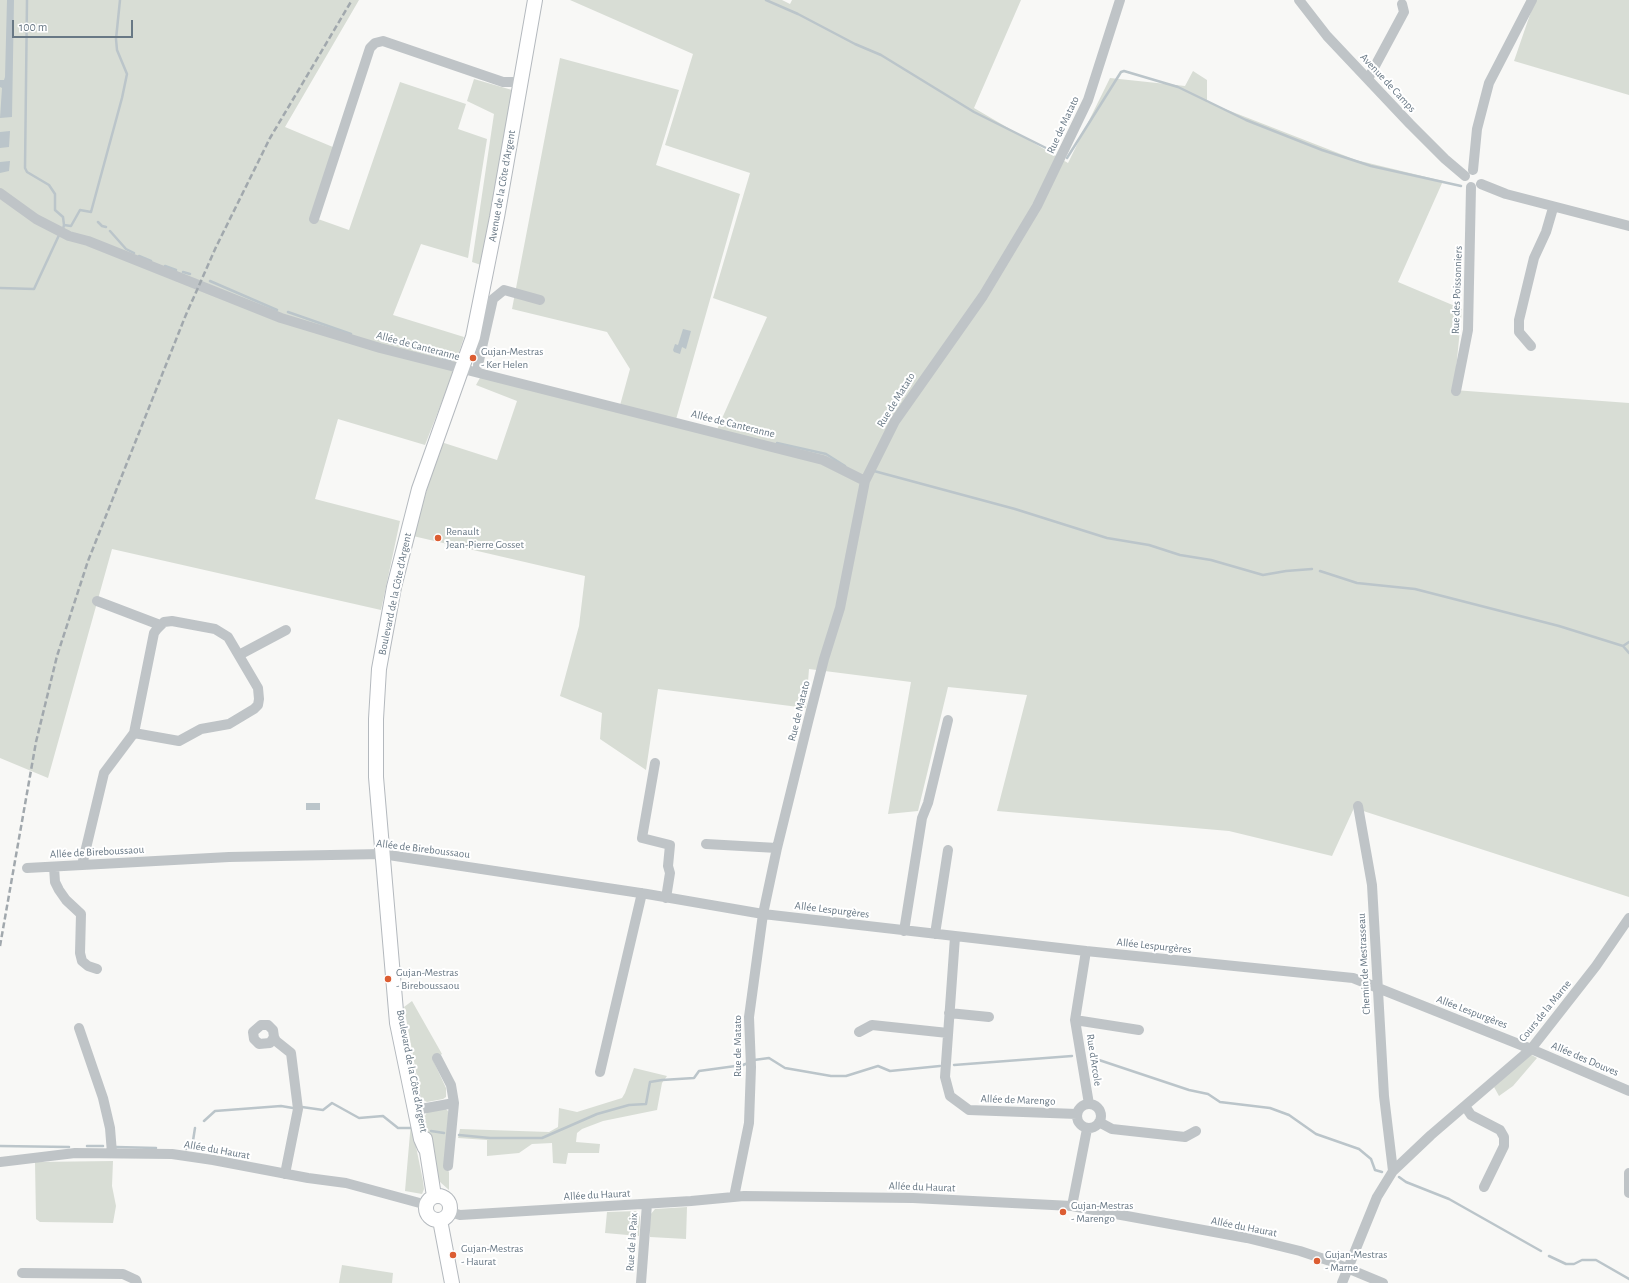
<!DOCTYPE html>
<meta charset="utf-8">
<style>
body{margin:0}
#map{position:relative;width:1629px;height:1283px;overflow:hidden;background:#f8f8f6;font-family:"Alegreya Sans",sans-serif}
canvas{display:block}
.scale{position:absolute;left:12px;top:20px;width:121px;height:18px;box-sizing:border-box;border:2px solid #687885;border-top:0;padding-left:5px;font-size:12px;line-height:14px;white-space:nowrap;color:#687885;-webkit-text-stroke:3px #fff;paint-order:stroke}
</style>
<div id="map">
<canvas width="1629" height="1283"></canvas>
<div class="scale">100 m</div>
</div>
<script>
const g = document.querySelector('canvas').getContext('2d');
g.lineJoin = 'round';
function fill(path, color) { g.fillStyle = color; g.fill(path, 'evenodd'); }
const poly = rows => new Path2D(rows.map(r => 'M' + r).join(''));
function strokePath(path, color, width, dash) { g.strokeStyle = color; g.lineWidth = width; g.lineCap = dash ? 'butt' : 'round'; g.setLineDash(dash || []); g.stroke(path); }
function label(font, color, halo, rows, align = 'center') {
  g.font = font + ' "Alegreya Sans",sans-serif'; g.lineWidth = 4; g.setLineDash([]); g.textBaseline = 'middle'; g.strokeStyle = halo; g.fillStyle = color; for (const [text, x, y, turn = 0] of rows) {
    g.save(); g.translate(x, y); g.rotate((+turn || 0) * Math.PI / 180); g.textAlign = isNaN(turn) ? turn : align; if (halo) g.strokeText(text, 0, 0); g.fillText(text, 0, 0); g.restore();
  }
}
fill(poly([
 [0,0,359,0,285,127,340,150,318,219,349,230,400,82,466,104,458,129,487,139,468,258,421,244,393,315,464,337,448,386,425,445,338,419,315,499,400,521,381,610,112,549,48,778,0,758],
 [570,0,782,0,790,4,792,0,1021,0,974,108,1068,163,1110,78,1185,86,1193,71,1207,80,1207,102,1356,160,1443,181,1398,282,1462,309,1454,390,1629,403,1629,897,1354,808,1332,856,1229,831,997,811,1027,695,948,687,918,811,888,814,911,682,809,669,806,708,658,689,646,770,600,739,602,713,560,696,579,626,585,576,413,536,441,442,497,460,517,401,476,385,481,376,619,409,630,369,607,332,512,309,560,58,679,90,656,165,740,194,675,423,716,432,767,317,713,298,750,173,665,145,693,54],
 [1535,0,1629,0,1629,95,1514,61],
 [474,79,512,90,481,265,472,262,494,114,467,101],
 [412,1001,442,1054,433,1060,446,1088,446,1097,443,1099,427,1102,421,1099,404,1007],
 [1530,1054,1537,1058,1513,1086,1499,1096,1494,1087],
 [634,1068,667,1076,662,1083,657,1110,603,1121,582,1129,577,1133,576,1142,600,1144,599,1153,568,1153,566,1164,553,1163,552,1143,532,1144,519,1153,487,1156,487,1140,458,1138,460,1129,549,1132,558,1127,559,1108,577,1112,622,1098,625,1093],
 [446,1109,448,1111,449,1116,445,1165,449,1172,449,1190,440,1182,433,1167,425,1116,427,1112],
 [411,1122,423,1181,424,1189,422,1194,405,1191],
 [113,1161,112,1186,116,1206,113,1223,40,1222,36,1219,35,1162],
 [687,1207,686,1239,650,1237,650,1215,655,1209],
 [637,1211,640,1217,639,1236,605,1233,607,1212],
 [342,1265,393,1273,392,1283,339,1283]
]), '#d8ddd5');
fill(poly([
 [7,0,14,0,12,117,0,118,2,88,0,87,0,80,4,80,5,77],
 [10,131,9,147,0,148,0,132],
 [10,161,9,171,0,173,0,162],
 [683,329,691,331,686,349,682,347,680,354,674,352,673,350,675,344,678,345],
 [306,803,320,803,320,810,306,810]
]), '#bbc5ca');
strokePath(poly([
 [27,0,25,168,27,172,49,185,55,194,55,210,63,217,64,225,63,229],
 [766,0,798,14,855,44,881,55,974,112,1054,152],
 [1067,158,1121,72,1124,71,1178,87,1246,120,1322,150,1371,166,1461,186],
 [98,222,102,226,106,227],
 [64,225,71,226,80,210,91,212,122,98,127,74,117,50,116,39,120,0],
 [110,231,126,249,134,253],
 [139,256,151,261],
 [165,266,176,270],
 [183,272,190,274],
 [210,281,277,310],
 [0,288,34,289,60,233],
 [288,312,351,334],
 [443,359,458,360],
 [777,443,826,454,845,466],
 [874,471,1015,509,1107,538,1149,545,1180,555,1211,560,1263,575,1286,571,1312,569],
 [1320,571,1357,583,1415,589,1559,626,1623,646,1629,653],
 [1623,646,1629,642],
 [1093,1058,1189,1090,1208,1094,1220,1102,1270,1108,1289,1115,1316,1134,1359,1149,1371,1159,1375,1170,1382,1172],
 [754,1060,769,1058,785,1068,831,1076,846,1076,878,1066,890,1071,940,1066],
 [954,1065,1072,1056],
 [302,1107,323,1110,332,1103,359,1118,383,1116,398,1128,413,1128],
 [204,1121,215,1111,281,1106,293,1108],
 [431,1131,444,1133],
 [459,1135,490,1138,542,1138,597,1114,629,1105,646,1104,650,1082,662,1080,694,1078,699,1071,743,1065,748,1063],
 [0,1146,69,1147],
 [87,1146,103,1146],
 [116,1147,156,1148],
 [186,1149,192,1147,195,1128],
 [1399,1177,1406,1182,1449,1199,1541,1251],
 [1549,1256,1566,1264,1574,1264,1582,1260,1596,1260,1629,1279]
]), '#bbc5ca', 2.5);
const secondary = poly([
 [425,1139,434,1196],
 [425,1148,421,1139,397,1023,376,777,376,719,379,669,394,587,419,489,473,337,497,217,535,0],
 '426 1208a12 12 0 1 1 24 0a12 12 0 1 1-24 0Z',
 [440,1220,452,1283]
]);
strokePath(secondary, '#b4b9be', 16);
strokePath(poly([
 [1299,0,1327,36,1410,124,1445,159,1465,176],
 [1368,79,1404,12,1402,4],
 [1473,170,1477,129,1489,83,1532,0],
 [1481,184,1506,194,1629,226],
 [0,193,36,219,69,236,88,241,281,318,380,348,823,460,865,481],
 [314,219,370,48,375,43,383,41,503,82,520,82],
 [1531,346,1519,332,1519,320,1534,258,1546,232,1553,208],
 [478,365,493,299,504,290,540,300],
 [1456,391,1468,330,1471,187],
 [97,601,160,625],
 [239,655,286,630],
 [655,763,642,838,670,845,668,866,670,873,666,898],
 [1358,806,1372,885,1384,1096,1393,1171],
 [706,844,777,848],
 [82,865,104,773,134,733,154,633,157,629,164,622,172,621,215,629,228,637,258,688,259,699,258,705,254,709,229,724,201,729,179,741,134,733],
 [54,867,55,882,59,890,66,900,81,914,80,953,82,961,88,966,97,969],
 [27,868,229,857,382,854,647,894,763,914,1086,951,1353,978,1531,1049,1629,1091],
 [904,931,922,818,928,803,948,720],
 [935,934,948,850],
 [955,937,945,1077,950,1096,969,1110,1077,1114],
 [1086,951,1075,1020,1089,1104],
 [949,1013,989,1017],
 [1075,1020,1139,1030],
 [79,1028,103,1098,110,1128,112,1153],
 [859,1032,872,1025,948,1033],
 [274,1037,270,1043,259,1044,254,1039,253,1032,261,1025,268,1025,273,1030,274,1037,276,1041,291,1053,298,1109,285,1174],
 [437,1058,451,1085,454,1103,448,1166],
 [600,1072,642,893],
 '1077 1116a12 12 0 1 1 24 0a12 12 0 1 1-24 0Z',
 [1465,1106,1471,1115,1500,1130,1504,1137,1504,1146,1484,1187],
 [421,1109,454,1103],
 [1099,1122,1112,1129,1185,1137,1196,1131],
 [0,1162,75,1153,172,1154,213,1160,308,1178,346,1183,427,1205],
 [1629,1173,1629,1193],
 [734,1197,749,1123,751,1067,749,1017,763,914,777,848,808,722,824,659,840,608,865,481,895,421,983,296,1037,206,1088,100,1120,0],
 [1072,1206,1087,1129],
 [450,1212,460,1215,691,1201,744,1196,913,1198,1072,1206,1247,1238,1300,1251,1330,1261,1383,1283],
 [22,1273,123,1274,136,1280,137,1283],
 [641,1283,647,1204],
 [1342,1283,1377,1197,1393,1171,1431,1135,1531,1049,1596,966,1629,918]
]), '#bfc4c7', 10);
strokePath(secondary, '#fff', 14);
strokePath(poly([
 [0,946,36,742,57,656,88,561,185,317,216,247,270,138,352,0]
]), '#a1a8ad', 2.5, [6, 3]);
for (const [x, y, r, color] of [
 [473,358,4,"#dc5d32"],
 [438,538,4,"#dc5d32"],
 [388,979,4,"#dc5d32"],
 [1063,1212,4,"#dc5d32"],
 [453,1255,4,"#dc5d32"],
 [1317,1261,4,"#dc5d32"]
]) { const dot = new Path2D(); dot.arc(x, y, r, 0, 2 * Math.PI); g.fillStyle = color; g.fill(dot); strokePath(dot, '#fff', 1.5); }
label('11px', '#687885', '#fff', [
 ["Avenue de Camps",1388,83,47],
 ["Rue de Matato",1063,125,-65],
 ["Avenue de la Côte d'Argent",502,186,-80],
 ["Rue des Poissonniers",1457,290,-88],
 ["Allée de Canteranne",418,346,15],
 ["Rue de Matato",896,400,-58],
 ["Allée de Canteranne",733,424,14],
 ["Boulevard de la Côte d'Argent",395,594,-78],
 ["Rue de Matato",799,711,-76],
 ["Allée de Bireboussaou",423,849,7],
 ["Allée de Bireboussaou",97,852,-3],
 ["Allée Lespurgères",832,910,7],
 ["Allée Lespurgères",1154,946,6],
 ["Chemin de Mestrasseau",1364,964,-93],
 ["Cours de la Marne",1545,1011,-51],
 ["Allée Lespurgères",1472,1012,21],
 ["Rue de Matato",738,1046,-90],
 ["Allée des Douves",1585,1059,23],
 ["Rue d'Arcole",1094,1060,81],
 ["Boulevard de la Côte d'Argent",412,1071,79],
 ["Allée de Marengo",1018,1100,2],
 ["Allée du Haurat",217,1150,10],
 ["Allée du Haurat",922,1187,2],
 ["Allée du Haurat",597,1195,-3],
 ["Allée du Haurat",1244,1227,11],
 ["Rue de la Paix",632,1242,-86]
]);
label('11px', '#687885', '#fff', [
 ["Gujan-Mestras",481,352],
 ["- Ker Helen",481,365],
 ["Renault",446,532],
 ["Jean-Pierre Gosset",446,545],
 ["Gujan-Mestras",396,973],
 ["- Bireboussaou",396,986],
 ["Gujan-Mestras",1071,1206],
 ["- Marengo",1071,1219],
 ["Gujan-Mestras",461,1249],
 ["- Haurat",461,1262],
 ["Gujan-Mestras",1325,1255],
 ["- Marne",1325,1268]
], 'left');
</script>
